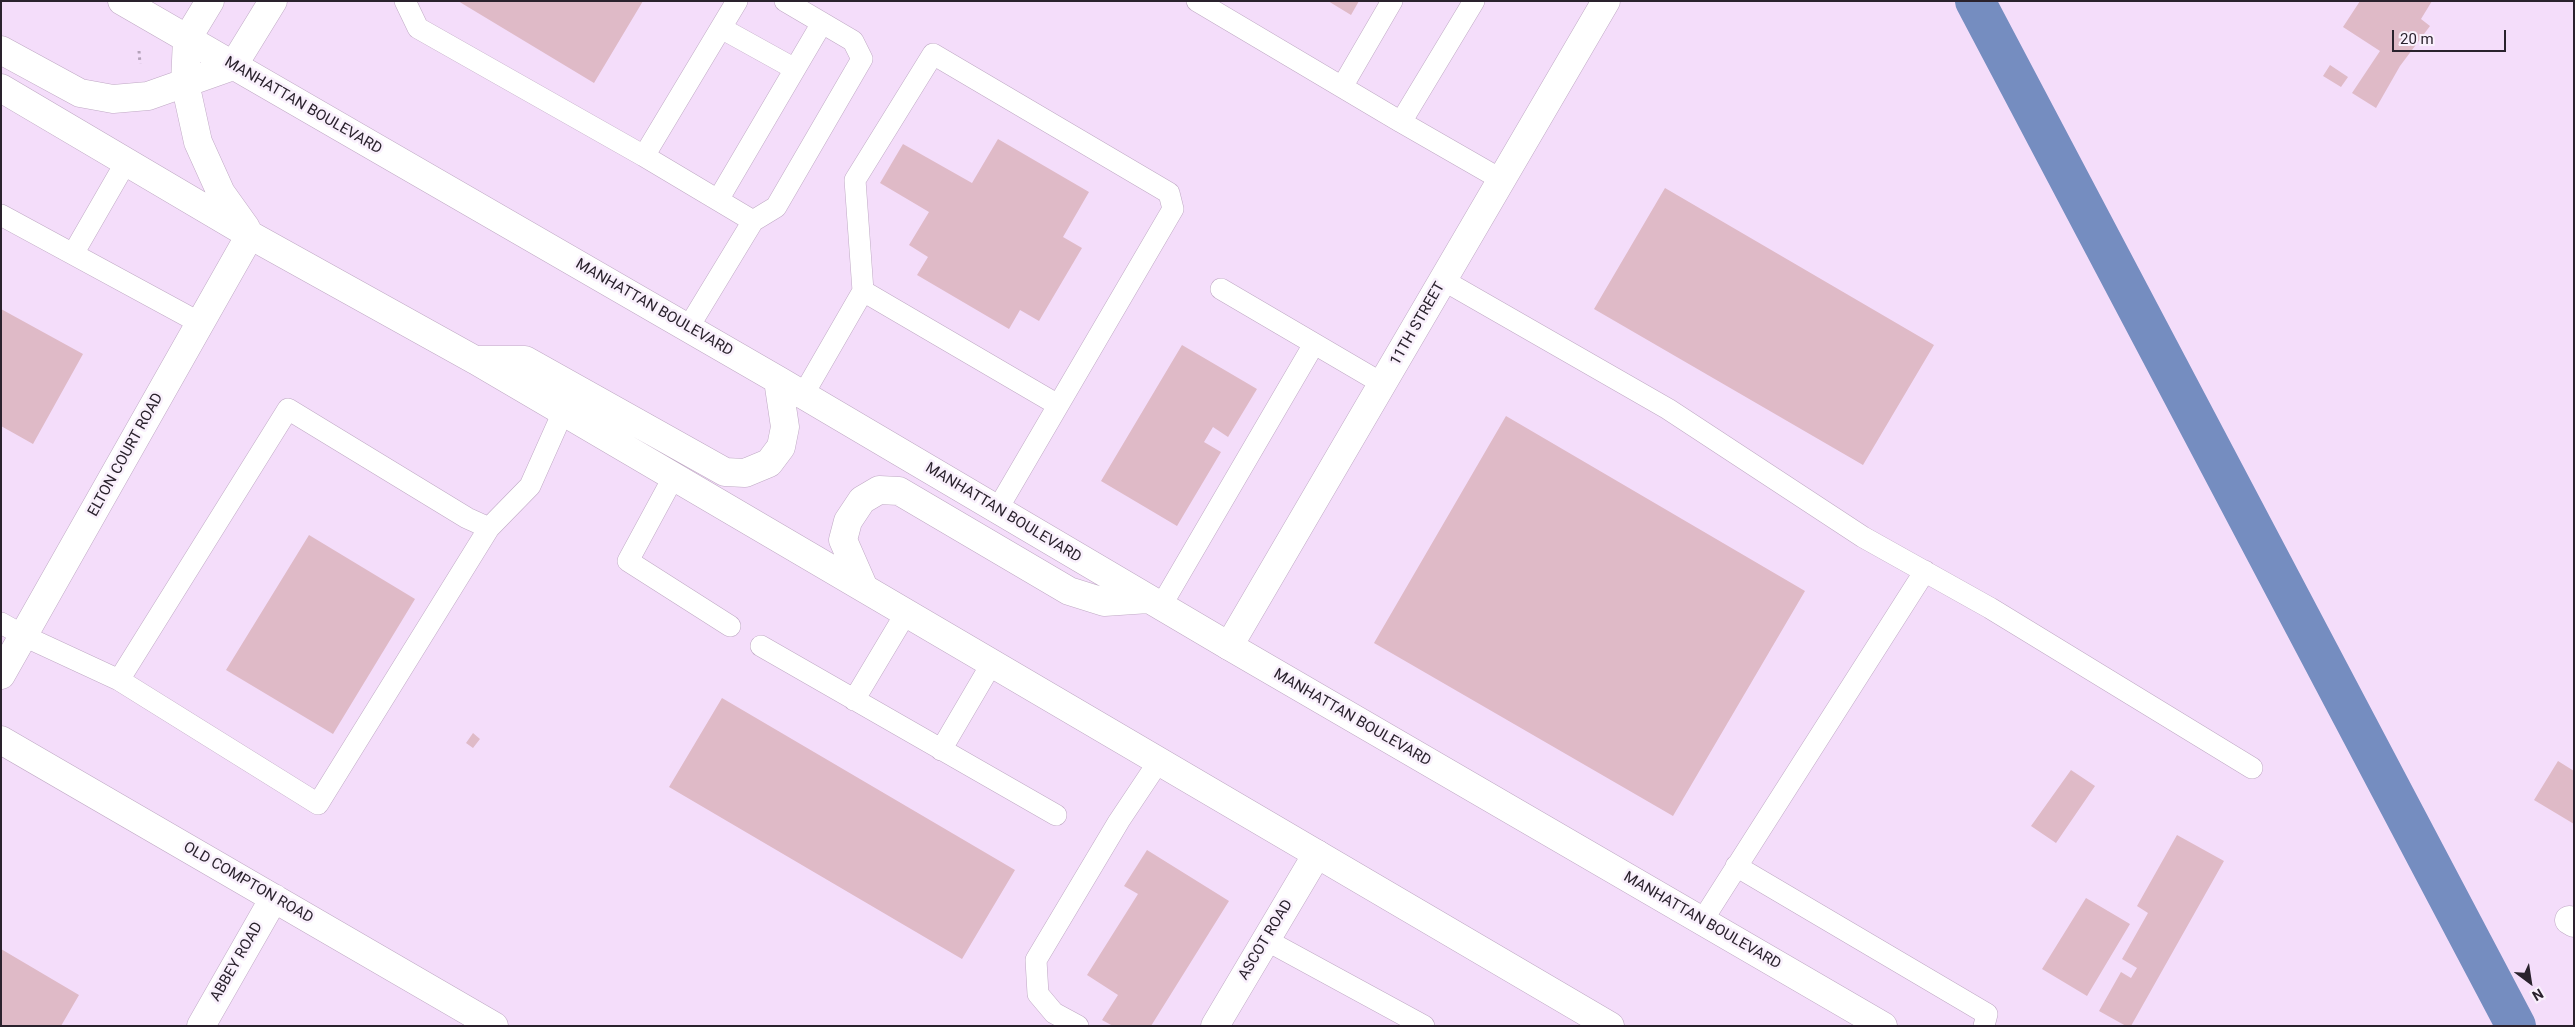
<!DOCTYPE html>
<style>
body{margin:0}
#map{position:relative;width:2575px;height:1027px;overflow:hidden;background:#f4ddfa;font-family:Roboto,sans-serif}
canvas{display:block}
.frame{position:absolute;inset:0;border:2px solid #2a222d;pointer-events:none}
.north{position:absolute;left:2505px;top:957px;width:50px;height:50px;-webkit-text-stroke:4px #f9f0fc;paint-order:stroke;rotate:149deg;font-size:14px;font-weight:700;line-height:20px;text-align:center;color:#2a222d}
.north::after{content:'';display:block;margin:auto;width:18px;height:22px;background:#2a222d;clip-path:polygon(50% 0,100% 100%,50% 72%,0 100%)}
.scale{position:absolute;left:2392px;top:30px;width:114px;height:22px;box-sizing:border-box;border:2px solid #2a222d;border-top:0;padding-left:6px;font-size:15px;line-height:18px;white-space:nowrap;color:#2a222d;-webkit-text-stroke:4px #f9f0fc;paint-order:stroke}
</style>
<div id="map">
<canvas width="2575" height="1027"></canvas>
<div class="frame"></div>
<div class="north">N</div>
<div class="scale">20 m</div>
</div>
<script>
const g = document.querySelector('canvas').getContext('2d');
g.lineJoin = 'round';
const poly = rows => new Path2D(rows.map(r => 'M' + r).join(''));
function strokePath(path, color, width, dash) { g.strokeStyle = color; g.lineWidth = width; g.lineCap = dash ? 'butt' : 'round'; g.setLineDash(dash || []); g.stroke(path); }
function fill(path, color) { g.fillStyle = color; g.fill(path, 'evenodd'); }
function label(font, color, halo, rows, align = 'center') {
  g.font = font + ' Roboto,sans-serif'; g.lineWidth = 5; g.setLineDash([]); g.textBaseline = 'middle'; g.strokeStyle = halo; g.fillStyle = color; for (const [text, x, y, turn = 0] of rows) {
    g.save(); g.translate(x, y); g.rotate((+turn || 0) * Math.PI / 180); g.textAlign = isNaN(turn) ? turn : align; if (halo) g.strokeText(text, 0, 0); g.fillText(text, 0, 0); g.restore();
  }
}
strokePath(poly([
 [1975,1,2516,1026]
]), '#758dc0', 40);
fill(poly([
 [458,1,643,1,594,83],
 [1328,1,1359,1,1351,15],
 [2360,1,2432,1,2421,19,2430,26,2400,66,2376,108,2352,93,2380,51,2343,27],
 [2330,65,2348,77,2341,87,2323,76],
 [998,139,1089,192,1063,237,1082,248,1039,321,1020,310,1009,329,917,275,928,257,909,245,929,212,880,183,903,144,972,183],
 [1665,188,1934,345,1863,465,1594,309],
 [1,309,83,354,33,444,1,426],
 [1182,345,1257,389,1228,437,1213,427,1204,442,1221,452,1177,526,1101,481],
 [1506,416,1805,591,1673,816,1374,643],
 [309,535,415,599,333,734,226,670],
 [722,698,1015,870,962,959,669,787],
 [473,733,480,739,473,748,466,743],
 [2558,761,2574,771,2574,824,2534,800],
 [2071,770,2095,786,2056,843,2031,826],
 [2177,835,2224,861,2131,1026,2126,1026,2099,1011,2121,972,2131,978,2137,968,2122,959,2148,913,2137,906],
 [1147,850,1229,901,1151,1026,1113,1026,1102,1020,1118,995,1087,975,1138,894,1124,886],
 [2086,898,2130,924,2087,996,2042,969],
 [1,949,79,995,61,1026,1,1026]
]), '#dfbac7');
const service = poly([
 [405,1,418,28,644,156,753,221,688,328],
 [1197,1,1401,122,1474,1],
 [721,28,795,69],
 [1342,87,1392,1],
 [1401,122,1502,180],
 [644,156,737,1],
 [718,200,822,23],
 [1,215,200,323],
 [753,221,776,207,862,59,853,41,785,1],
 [73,254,126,162],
 [1443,280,1668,409,1863,537,1990,608,2252,768],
 [1221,289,1383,384],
 [863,291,1058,405],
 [803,395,863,291,855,180,933,54,1169,193,1173,209,997,510],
 [674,476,628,561,730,626],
 [1161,606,1314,344],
 [1,623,24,636,119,680,288,409,467,518,489,528,530,486,563,412],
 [761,646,1056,815],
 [119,680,318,804,489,528],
 [854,700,906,613],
 [941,750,992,663],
 [1736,866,1987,1014,1984,1026],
 [1702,921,1925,571],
 [1266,940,1424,1026],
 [1078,1026,1054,1013,1038,994,1036,960,1119,821,1159,761]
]);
const minor = poly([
 [187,39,210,1],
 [233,66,273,1],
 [1229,646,1606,1],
 [1,675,250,235],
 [1,740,494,1026],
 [2569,920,2574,923],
 [201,1026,274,898],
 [1215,1026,1317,854]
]);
const tertiary = poly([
 [122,1,778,380,1229,646,1883,1026],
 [187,39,185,83,198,142,221,193,246,228],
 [1,50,80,93,113,99,148,96,233,66],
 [1,88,250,235,475,360,1610,1026],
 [475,360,525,360,725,472,745,473,769,463,781,447,785,427,778,380],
 [864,588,843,540,848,521,862,500,879,490,899,491,1069,591,1104,602,1149,599]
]);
strokePath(service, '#bfa9c4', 22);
strokePath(minor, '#bfa9c4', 29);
strokePath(tertiary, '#bfa9c4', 29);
strokePath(poly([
 [139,51,140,64]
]), '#b4a2b9', 3, [2.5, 4]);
strokePath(service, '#fff', 21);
strokePath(minor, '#fff', 28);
strokePath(tertiary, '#fff', 28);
label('15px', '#2a222d', '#f9f0fc', [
 ["MANHATTAN BOULEVARD",303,106,30],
 ["MANHATTAN BOULEVARD",654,308,30],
 ["11TH STREET",1418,324,-60],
 ["ELTON COURT ROAD",126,455,-61],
 ["MANHATTAN BOULEVARD",1003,513,31],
 ["MANHATTAN BOULEVARD",1352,718,30],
 ["OLD COMPTON ROAD",248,883,30],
 ["MANHATTAN BOULEVARD",1702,921,30],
 ["ASCOT ROAD",1266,940,-59],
 ["ABBEY ROAD",237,962,-60]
]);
</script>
